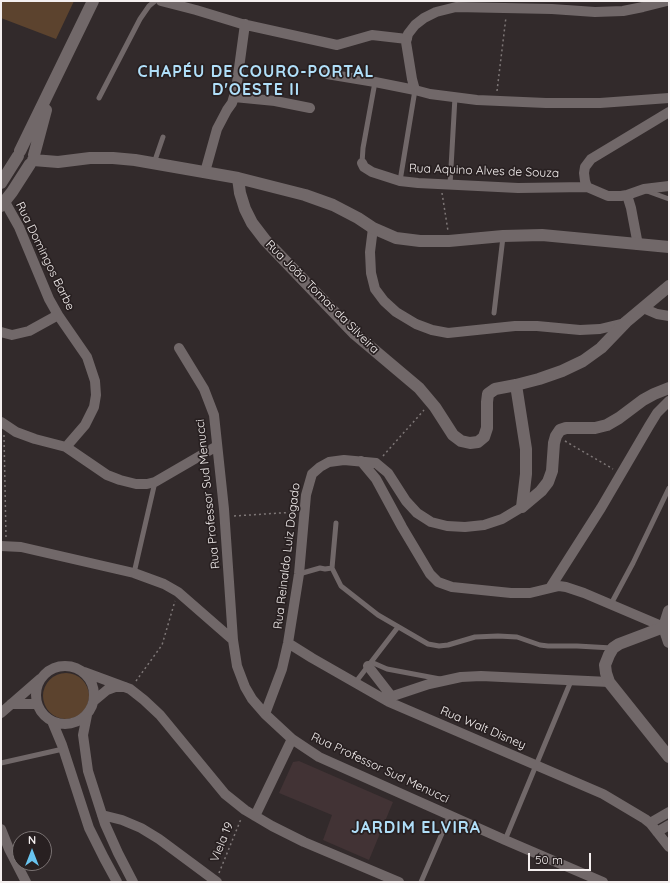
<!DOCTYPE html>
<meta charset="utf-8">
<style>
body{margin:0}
#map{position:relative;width:670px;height:883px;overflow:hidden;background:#322a2b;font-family:Quicksand,sans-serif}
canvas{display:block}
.frame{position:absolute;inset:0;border:2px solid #f4efef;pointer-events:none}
.north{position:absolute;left:12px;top:831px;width:40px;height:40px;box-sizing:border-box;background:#282021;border:1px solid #7a7373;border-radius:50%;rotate:0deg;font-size:11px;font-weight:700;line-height:16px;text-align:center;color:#f4efef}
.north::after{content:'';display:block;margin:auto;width:14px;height:18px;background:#68c4f0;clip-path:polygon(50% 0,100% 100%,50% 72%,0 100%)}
.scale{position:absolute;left:528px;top:853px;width:63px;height:18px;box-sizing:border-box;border:2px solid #f4efef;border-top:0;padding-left:5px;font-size:12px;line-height:14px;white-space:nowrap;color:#f4efef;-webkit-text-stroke:3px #282021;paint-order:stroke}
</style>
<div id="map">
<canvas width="670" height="883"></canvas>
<div class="frame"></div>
<div class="north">N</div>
<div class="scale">50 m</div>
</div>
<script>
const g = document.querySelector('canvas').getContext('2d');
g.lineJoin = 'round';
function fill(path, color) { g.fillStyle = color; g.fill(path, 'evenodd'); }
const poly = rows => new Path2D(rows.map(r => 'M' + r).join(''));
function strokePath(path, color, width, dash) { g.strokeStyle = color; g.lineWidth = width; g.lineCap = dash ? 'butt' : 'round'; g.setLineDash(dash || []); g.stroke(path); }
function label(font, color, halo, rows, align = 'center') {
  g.font = font + ' Quicksand,sans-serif'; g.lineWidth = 3.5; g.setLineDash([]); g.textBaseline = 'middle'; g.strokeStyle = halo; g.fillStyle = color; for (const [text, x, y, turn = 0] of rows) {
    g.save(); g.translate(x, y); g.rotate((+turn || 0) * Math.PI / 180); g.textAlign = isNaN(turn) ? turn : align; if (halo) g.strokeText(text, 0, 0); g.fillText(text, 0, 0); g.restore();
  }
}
fill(poly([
 [299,761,393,802,369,860,323,840,332,815,279,793,293,762]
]), '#423335');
fill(poly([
 [1,1,74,1,56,39,1,18],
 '43 696a23 23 0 1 1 46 0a23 23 0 1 1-46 0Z'
]), '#5c432e');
strokePath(poly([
 [497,91,506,17],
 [442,193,448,231],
 [4,435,6,538],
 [565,441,613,469],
 [383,456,424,410],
 [234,516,296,512],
 [136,681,162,645,175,601],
 [219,873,241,819]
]), '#7e7777', 1.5, [2, 3]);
strokePath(poly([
 [99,98,140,19,149,6,155,1],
 [154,163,163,137],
 [362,163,363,148,375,82],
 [400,181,415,90],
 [450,185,455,97],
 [647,191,669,199],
 [494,313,503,237],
 [336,523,332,568,341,586,378,615,428,644,439,646,448,645,475,637,498,636,517,637,540,645,548,646,577,646,612,648],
 [134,573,155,482],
 [299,574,320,568,325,569,332,568],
 [611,604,633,563,669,488],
 [371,662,387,669,440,679],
 [355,683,398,627],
 [1,763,63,749],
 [505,840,571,681],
 [421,882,450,815]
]), '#716869', 5);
strokePath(poly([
 [161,1,196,10,242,24,337,45,372,35,407,39],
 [667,1,643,7,623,11,595,12,552,9,456,7,436,12,424,18,415,25,408,34,406,42,412,79,415,90,430,94,477,100,546,103,600,103,669,98],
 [327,74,375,82,415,90],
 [234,97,275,101,310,108],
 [362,163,364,167,372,172,400,181,418,183,518,188,587,187],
 [205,172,217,129,227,110,232,103,236,90,245,24],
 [627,195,621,196,608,196,587,187,585,181,584,173,585,167,591,159,669,112],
 [5,202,19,227,49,299,58,315,87,357,95,381,96,395,94,407,85,425,66,447],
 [373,228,370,252,371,273,375,289,384,301,396,312,416,324,432,330,448,333,515,326,537,326,580,330,600,329,625,323],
 [638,245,631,208,627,195,644,189,669,186],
 [643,308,657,314,669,316],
 [1,332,12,335,29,331,58,315],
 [179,348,204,389,214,415,224,509,233,640,237,666,245,687,252,699,265,714,292,739,319,757,505,840,603,882],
 [1,422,16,432,35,439,66,447,107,475,120,480,136,484,147,484,155,482,217,446],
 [361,461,376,479,402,527,430,574,438,582,452,587,511,593,530,593,559,586,566,587,584,593,664,627],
 [1,546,21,547,134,573,164,584,178,592,233,640],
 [550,588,601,508,649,426,657,413,669,401],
 [288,643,312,658,389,702,603,794,645,819,650,823,669,847],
 '36 695a29 29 0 1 1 58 0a29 29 0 1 1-58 0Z',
 [368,666,392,697],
 [84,672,130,689,144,700,160,715,225,794,245,810,272,826,304,842,399,882],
 [384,699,429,684,461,677,481,676,609,682],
 [95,700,107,690,115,687,125,687],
 [11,704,37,704],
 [1,713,40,679],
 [265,714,282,669,288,643,299,574,306,495,312,474,320,467,329,462,344,460,376,463,388,473,406,501,417,513,431,522,447,526,465,527,484,525,502,519,522,507],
 [87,715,83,735,88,771,105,824,118,853,133,882],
 [52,721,62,745,89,828,104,858,117,882],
 [102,815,122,820,141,828,159,839,217,882],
 [255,816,292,739],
 [650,823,669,812],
 [1,829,9,849,26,882],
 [657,832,669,825]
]), '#716869', 10);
strokePath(poly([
 [20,151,93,1],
 [34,155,46,110],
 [33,160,58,162,90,158,113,158,135,160,238,178,305,195,333,205,358,218,373,228,396,238,420,241,449,241,503,236,542,235,669,247],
 [238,178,240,193,245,209,252,223,265,240,355,334,419,388,435,407,453,435,461,441,470,443,478,442,484,437,487,428,487,402,488,394,495,389,516,385,539,379,562,371,583,361,601,348,626,322,669,286],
 [1,183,18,156],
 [1,206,12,192,30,164],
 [516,385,526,449,526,474,522,507],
 [522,507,541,491,548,482,552,471,554,443,556,436,560,430,566,428,595,428,607,425,619,418,643,400,654,394,669,388],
 [669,611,664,627,669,642],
 [664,627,619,644,613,648,609,655,605,665,606,673,609,682,669,757]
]), '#716869', 12);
label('12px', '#f4efef', '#282021', [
 ["Rua Aquino Alves de Souza",484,171,2],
 ["Rua Domingos Barbe",45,256,64],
 ["Rua João Tomas da Silveira",322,297,45],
 ["Rua Professor Sud Menucci",208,494,-96],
 ["Rua Reinaldo Luiz Dogado",287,556,-83],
 ["Rua Walt Disney",483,728,23],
 ["Rua Professor Sud Menucci",380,768,25],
 ["Viela 19",222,842,-68]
]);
g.letterSpacing = '1px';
label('bold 16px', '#b0dff9', '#282021', [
 ["CHAPÉU DE COURO-PORTAL",256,72],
 ["D'OESTE II",256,90],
 ["JARDIM ELVIRA",416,828]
]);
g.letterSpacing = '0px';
</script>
